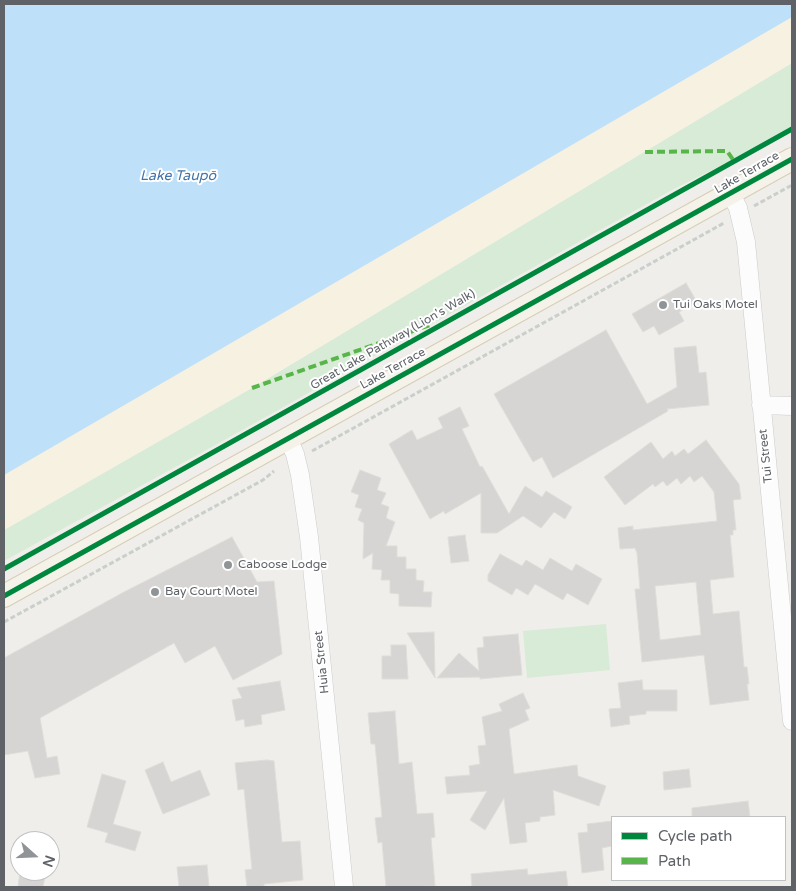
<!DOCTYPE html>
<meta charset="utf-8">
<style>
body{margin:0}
#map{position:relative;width:796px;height:891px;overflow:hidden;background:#efeeea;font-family:"Varela Round",sans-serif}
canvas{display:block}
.frame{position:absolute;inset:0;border:5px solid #5f6368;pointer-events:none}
.legend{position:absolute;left:611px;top:816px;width:175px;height:65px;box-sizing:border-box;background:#fff;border:1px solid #bfc1c3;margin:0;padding:6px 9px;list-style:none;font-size:15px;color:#5f6368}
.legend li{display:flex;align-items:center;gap:10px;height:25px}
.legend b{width:25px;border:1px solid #bfc1c3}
.north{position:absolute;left:10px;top:831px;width:50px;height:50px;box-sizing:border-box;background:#fff;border:1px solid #bfc1c3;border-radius:50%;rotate:110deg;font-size:14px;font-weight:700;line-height:20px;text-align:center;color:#5f6368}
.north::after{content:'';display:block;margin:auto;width:18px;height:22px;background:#919496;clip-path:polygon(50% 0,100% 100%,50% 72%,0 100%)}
</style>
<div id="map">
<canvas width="796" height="891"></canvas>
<div class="frame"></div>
<ul class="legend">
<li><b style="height:6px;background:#00873e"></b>Cycle path</li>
<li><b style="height:6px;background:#58b549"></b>Path</li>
</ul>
<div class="north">N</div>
</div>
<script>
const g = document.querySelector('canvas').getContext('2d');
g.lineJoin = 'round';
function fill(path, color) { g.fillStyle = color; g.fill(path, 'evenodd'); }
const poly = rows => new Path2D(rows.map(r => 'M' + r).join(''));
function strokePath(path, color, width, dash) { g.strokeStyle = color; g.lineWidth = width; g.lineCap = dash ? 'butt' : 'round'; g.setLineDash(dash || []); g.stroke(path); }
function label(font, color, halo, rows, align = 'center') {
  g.font = font + ' "Varela Round",sans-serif'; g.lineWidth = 4; g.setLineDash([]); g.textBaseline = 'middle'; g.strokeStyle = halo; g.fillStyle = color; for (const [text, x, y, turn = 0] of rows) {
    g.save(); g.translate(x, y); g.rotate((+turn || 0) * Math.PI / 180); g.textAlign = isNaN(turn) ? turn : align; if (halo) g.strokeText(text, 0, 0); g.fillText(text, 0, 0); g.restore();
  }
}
fill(poly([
 [792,63,792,130,670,191,219,443,4,561,4,530,252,388],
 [606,624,610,670,527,678,523,631]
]), '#d8ebd6');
fill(poly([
 [792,17,792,63,252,388,4,530,4,475]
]), '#f6f1e1');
fill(poly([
 [4,4,792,4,792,17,4,475]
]), '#bfe0f9');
const building = poly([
 [686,283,697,302,679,312,684,321,659,335,654,326,643,332,632,314,686,283],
 [606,330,647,404,677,387,674,348,696,346,699,373,706,372,709,405,667,409,668,411,553,478,542,457,533,462,494,394,606,330],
 [460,407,469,426,462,429,480,467,482,466,509,514,525,486,542,497,546,491,572,507,565,519,554,512,541,528,523,516,497,533,481,533,481,493,445,514,444,511,430,519,389,444,412,430,417,440,443,428,438,418,460,407],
 [706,440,739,484,741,499,733,500,736,530,733,530,733,535,730,535,734,577,710,580,713,614,739,611,744,667,747,667,749,684,747,684,749,700,710,705,704,655,642,662,635,589,640,589,637,553,635,548,620,549,618,528,633,526,633,530,717,521,714,492,702,476,694,482,690,476,681,484,677,478,667,486,663,481,655,487,653,484,625,505,604,477,651,442,663,459,672,451,675,456,684,449,688,454,706,440],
 [696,582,701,635,660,640,655,586,696,582],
 [360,470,381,478,377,490,386,493,381,504,389,507,386,518,395,522,386,546,397,546,397,557,406,557,406,569,416,569,416,580,424,581,423,592,432,592,431,607,399,606,399,594,390,593,390,580,381,580,382,570,372,569,373,553,363,559,364,523,358,520,362,509,355,507,359,495,351,492,360,470],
 [465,535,469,561,451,563,448,537,465,535],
 [232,537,257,582,274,581,282,654,233,680,215,646,185,663,174,643,40,718,47,758,57,756,60,774,35,778,28,751,4,755,4,658,124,592,232,537],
 [500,554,522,566,526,560,543,570,550,558,572,571,576,564,602,579,588,605,567,593,563,600,535,584,528,595,516,588,512,595,488,581,488,575,500,554],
 [434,632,435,678,407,633,434,632],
 [518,634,522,675,480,679,480,677,437,678,459,653,479,671,477,648,484,647,483,637,518,634],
 [391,645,406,645,408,679,382,679,382,656,391,656,391,645],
 [642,680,643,690,677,690,677,711,646,711,646,714,629,716,630,724,611,727,609,709,621,708,618,683,642,680],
 [280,681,285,710,261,715,262,724,245,727,244,719,236,721,232,700,242,698,237,688,280,681],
 [523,693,530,708,525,710,529,720,509,729,514,774,577,765,578,776,606,786,599,806,553,790,555,815,540,817,540,821,525,823,527,842,510,844,504,798,485,830,470,820,487,791,447,794,445,777,470,775,469,766,480,764,478,746,486,745,482,717,502,711,499,704,523,693],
 [395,711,399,764,412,762,417,814,433,813,435,837,431,838,435,886,386,887,382,842,378,843,375,818,382,817,375,744,371,744,368,713,395,711],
 [267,760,274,761,282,842,300,841,303,880,264,884,264,887,247,887,245,870,252,869,244,789,238,790,235,763,267,760],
 [163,762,171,782,200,770,210,795,163,814,145,770,163,762],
 [689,769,691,787,664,790,663,772,689,769],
 [102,774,126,781,113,824,141,832,135,851,105,842,108,833,87,827,102,774],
 [748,801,750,817,692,817,692,808,748,801],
 [612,821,612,846,602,848,604,870,582,873,578,833,588,832,587,824,612,821],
 [207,865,209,887,179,887,177,867,207,865],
 [527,869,528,875,566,871,568,887,472,887,471,874,527,869],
 [20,871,46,871,43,887,18,887,20,871]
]);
fill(building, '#d6d5d3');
strokePath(building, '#deddd9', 1);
const minor = poly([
 [731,194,738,208,746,242,792,721],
 [761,405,792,406],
 [288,439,295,454,300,475,309,537,344,887]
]);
const major = poly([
 [4,596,792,159]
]);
strokePath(minor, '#cbcccc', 19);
strokePath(major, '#d7ceb8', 24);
strokePath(poly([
 [754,206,792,185],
 [312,451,724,223],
 [4,622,263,480,274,471]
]), '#cacfcc', 3, [5, 2.5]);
strokePath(minor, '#fdfcfc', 18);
strokePath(major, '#f4f2e9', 22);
strokePath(poly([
 [645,152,727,151,734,161],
 [252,388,430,325]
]), '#58b549', 4, [8, 4]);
strokePath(poly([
 [4,569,792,129],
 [4,596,792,159]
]), '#00873e', 5);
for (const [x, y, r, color] of [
 [663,305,5,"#919496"],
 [228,565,5,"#919496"],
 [155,592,5,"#919496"]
]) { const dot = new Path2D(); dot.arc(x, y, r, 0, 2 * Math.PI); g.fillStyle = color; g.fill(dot); strokePath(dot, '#fff', 2); }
label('12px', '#5f6368', '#fff', [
 ["Lake Terrace",747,173,-30],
 ["Great Lake Pathway (Lion's Walk)",393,340,-30],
 ["Lake Terrace",393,369,-29],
 ["Tui Street",766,456,-96],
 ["Huia Street",322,662,-96]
]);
label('12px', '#5f6368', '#fff', [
 ["Tui Oaks Motel",673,305],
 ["Caboose Lodge",238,565],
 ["Bay Court Motel",165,592]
], 'left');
label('italic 14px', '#4174aa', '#fff', [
 ["Lake Taupō",178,176]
]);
</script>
